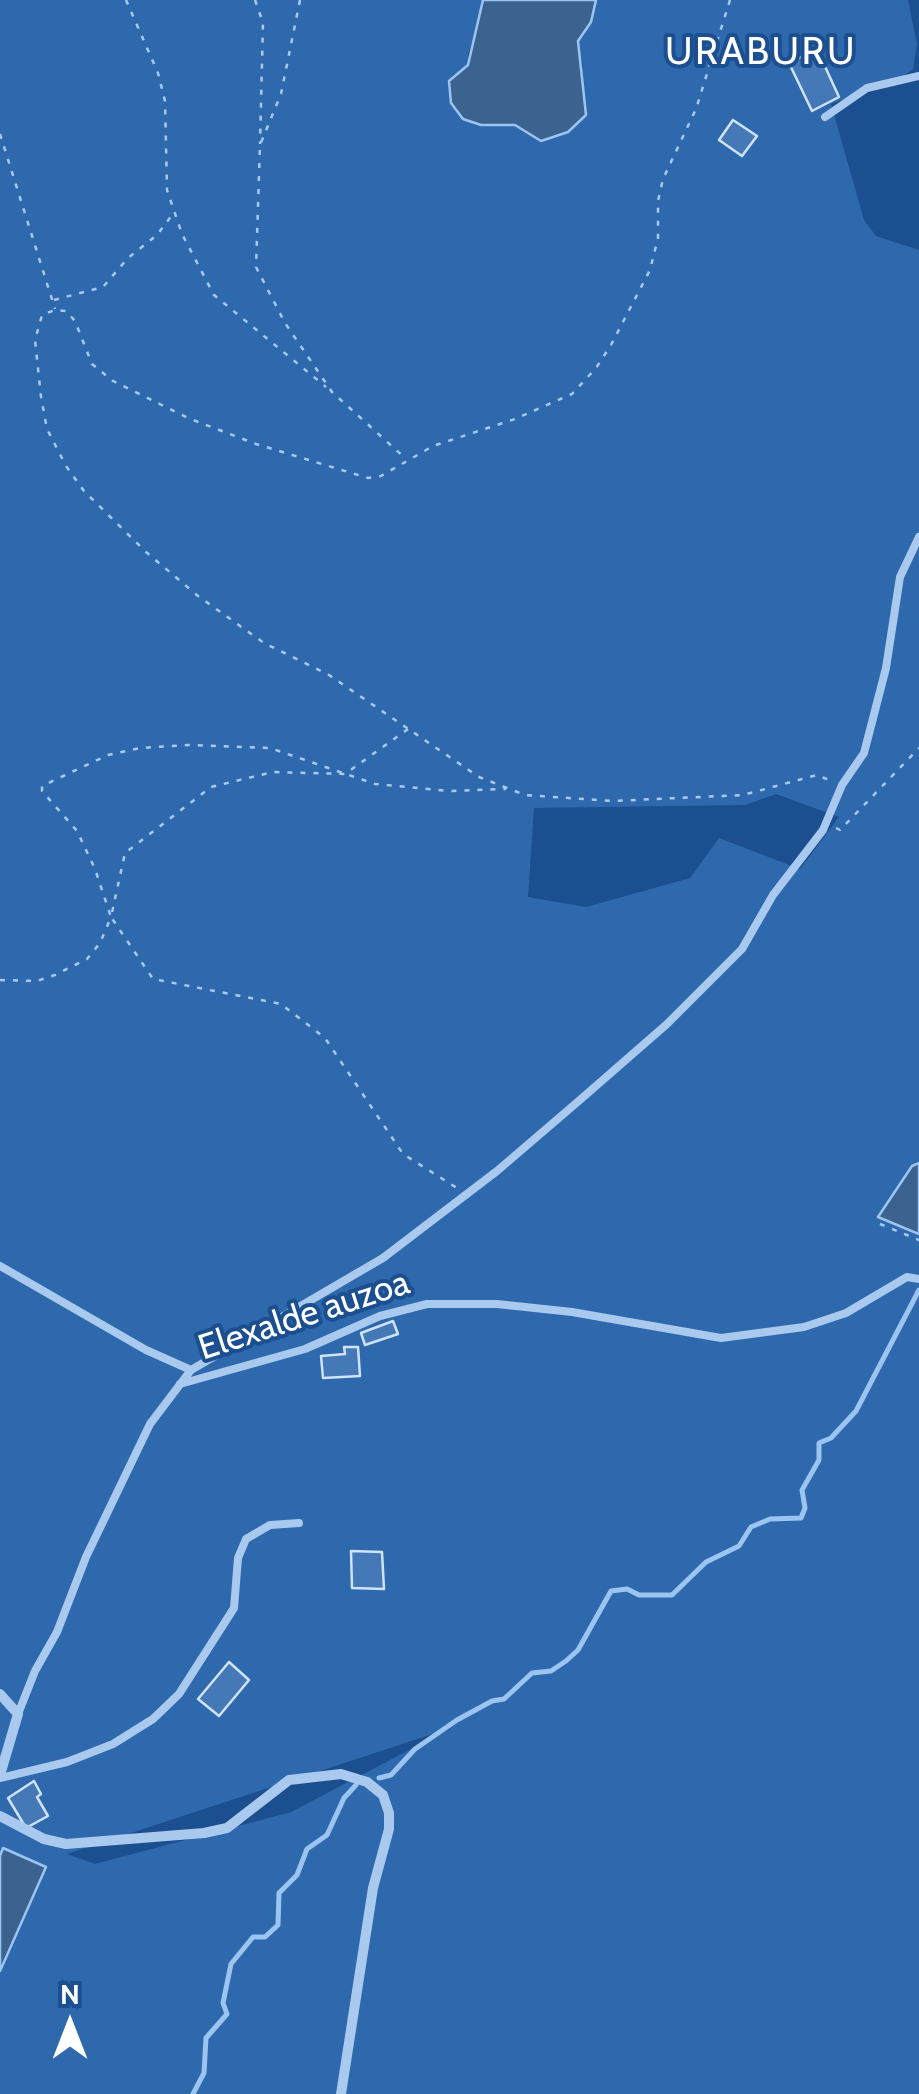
<!DOCTYPE html>
<style>
body{margin:0}
#map{position:relative;width:919px;height:2094px;overflow:hidden;background:#1b4f8f;font-family:Cabin,sans-serif}
canvas{display:block}
.north{position:absolute;left:20px;top:1974px;width:100px;height:100px;-webkit-text-stroke:8px #1b4f8f;paint-order:stroke;rotate:0deg;font-size:28px;font-weight:700;line-height:40px;text-align:center;color:#fff}
.north::after{content:'';display:block;margin:auto;width:35px;height:45px;background:#fff;clip-path:polygon(50% 0,100% 100%,50% 72%,0 100%)}
</style>
<div id="map">
<canvas width="919" height="2094"></canvas>
<div class="north">N</div>
</div>
<script>
const g = document.querySelector('canvas').getContext('2d');
g.lineJoin = 'round';
function fill(path, color) { g.fillStyle = color; g.fill(path, 'evenodd'); }
const poly = rows => new Path2D(rows.map(r => 'M' + r).join(''));
function strokePath(path, color, width, dash) { g.strokeStyle = color; g.lineWidth = width; g.lineCap = dash ? 'butt' : 'round'; g.setLineDash(dash || []); g.stroke(path); }
function label(font, color, halo, rows, align = 'center') {
  g.font = font + ' Cabin,sans-serif'; g.lineWidth = 8; g.setLineDash([]); g.textBaseline = 'middle'; g.strokeStyle = halo; g.fillStyle = color; for (const [text, x, y, turn = 0] of rows) {
    g.save(); g.translate(x, y); g.rotate((+turn || 0) * Math.PI / 180); g.textAlign = isNaN(turn) ? turn : align; if (halo) g.strokeText(text, 0, 0); g.fillText(text, 0, 0); g.restore();
  }
}
fill(poly([
 [0,0,483,0,479,25,468,54,481,125,515,125,542,140,583,67,578,41,591,22,596,0,908,0,917,44,913,69,895,82,831,104,864,220,876,236,919,250,919,2094,0,2094],
 [776,794,839,817,800,869,719,838,690,878,586,907,528,897,534,808,745,805],
 [451,1728,291,1812,95,1864,67,1854]
]), '#2e69ad');
const water = poly([
 [483,0,596,0,591,22,578,41,586,115,568,132,541,141,515,125,481,125,463,119,451,103,449,81,468,65,483,0],
 [919,1163,919,1234,878,1217,912,1166,919,1163],
 [3,1848,46,1867,0,1971,0,1856,3,1848]
]);
fill(water, '#3c6290');
strokePath(water, '#9cc4f0', 2.5);
strokePath(poly([
 [379,1778,391,1775,415,1749,457,1720,492,1701,504,1699,532,1673,551,1671,566,1661,578,1650,611,1591,627,1589,639,1595,672,1595,706,1562,739,1546,751,1527,770,1519,801,1518,805,1508,802,1490,819,1460,819,1443,831,1438,856,1411,919,1290],
 [193,2094,204,2073,206,2038,227,2014,223,2003,231,1964,253,1937,265,1937,278,1925,279,1893,297,1875,307,1849,327,1835,344,1798,356,1785]
]), '#9cc4f0', 5);
const building = poly([
 [817,49,839,97,812,111,789,63,817,49],
 [733,120,757,136,742,156,719,140,733,120],
 [393,1321,398,1334,365,1345,361,1333,393,1321],
 [344,1347,358,1347,360,1376,323,1378,321,1356,345,1354,344,1347],
 [351,1551,382,1552,384,1589,352,1588,351,1551],
 [229,1662,249,1680,219,1716,198,1699,229,1662],
 [34,1781,41,1794,37,1797,48,1816,26,1828,8,1798,34,1781]
]);
fill(building, '#4478b7');
strokePath(building, '#cfe3fa', 2.5);
strokePath(poly([
 [126,0,158,73,165,101,167,190,182,234,214,295,326,387],
 [255,0,263,23,260,144],
 [300,0,281,94,260,145,256,267,285,323,332,392,405,458],
 [730,0,696,109,663,179,658,201,658,238,650,270,611,345,596,368,572,394,515,419,433,446,381,476,368,478,256,444,188,418,113,381,92,364,75,321,66,311,55,310,42,315,35,340,41,397,47,429,66,466,84,491,146,552,198,596,264,643,329,675,479,777,525,795,612,801,743,795,817,775,829,780],
 [0,134,55,309],
 [54,300,103,287,128,258,157,235,172,215],
 [408,729,345,774,273,772,211,787,125,853,111,917,153,979,281,1004,325,1038,403,1154,457,1188],
 [836,828,840,830,919,748],
 [0,980,37,981,55,975,87,959,100,943,111,917,95,869,77,831,42,791,42,786,108,755,140,748,189,745,270,748,375,784,448,791,506,789],
 [880,1224,919,1240]
]), '#a9c9ee', 2.5, [5, 8]);
strokePath(poly([
 [825,117,867,88,919,76],
 [0,1266,146,1350,191,1370,150,1424,86,1557,57,1632,35,1671,18,1714],
 [191,1370,383,1258,497,1171,581,1099,667,1024,742,949,773,895,823,830,842,785,864,753,886,668,900,577,919,537],
 [180,1384,305,1349,380,1316,427,1304,497,1304,572,1312,721,1338,804,1327,846,1313,907,1277,919,1279],
 [0,1778,67,1762,113,1744,153,1719,179,1694,234,1608,238,1558,246,1539,270,1525,299,1523]
]), '#a9c9ee', 8);
strokePath(poly([
 [0,1694,18,1714,0,1775],
 [0,1816,44,1839,66,1844,204,1833,227,1828,289,1780,341,1774,367,1782,383,1795,389,1813,389,1829,373,1888,341,2094]
]), '#a9c9ee', 10);
label('35px', '#fff', '#1b4f8f', [
 ["Elexalde auzoa",304,1316,-18]
]);
g.letterSpacing = '2.5px';
label('38px', '#fff', '#1b4f8f', [
 ["URABURU",761,53]
]);
g.letterSpacing = '0px';
</script>
